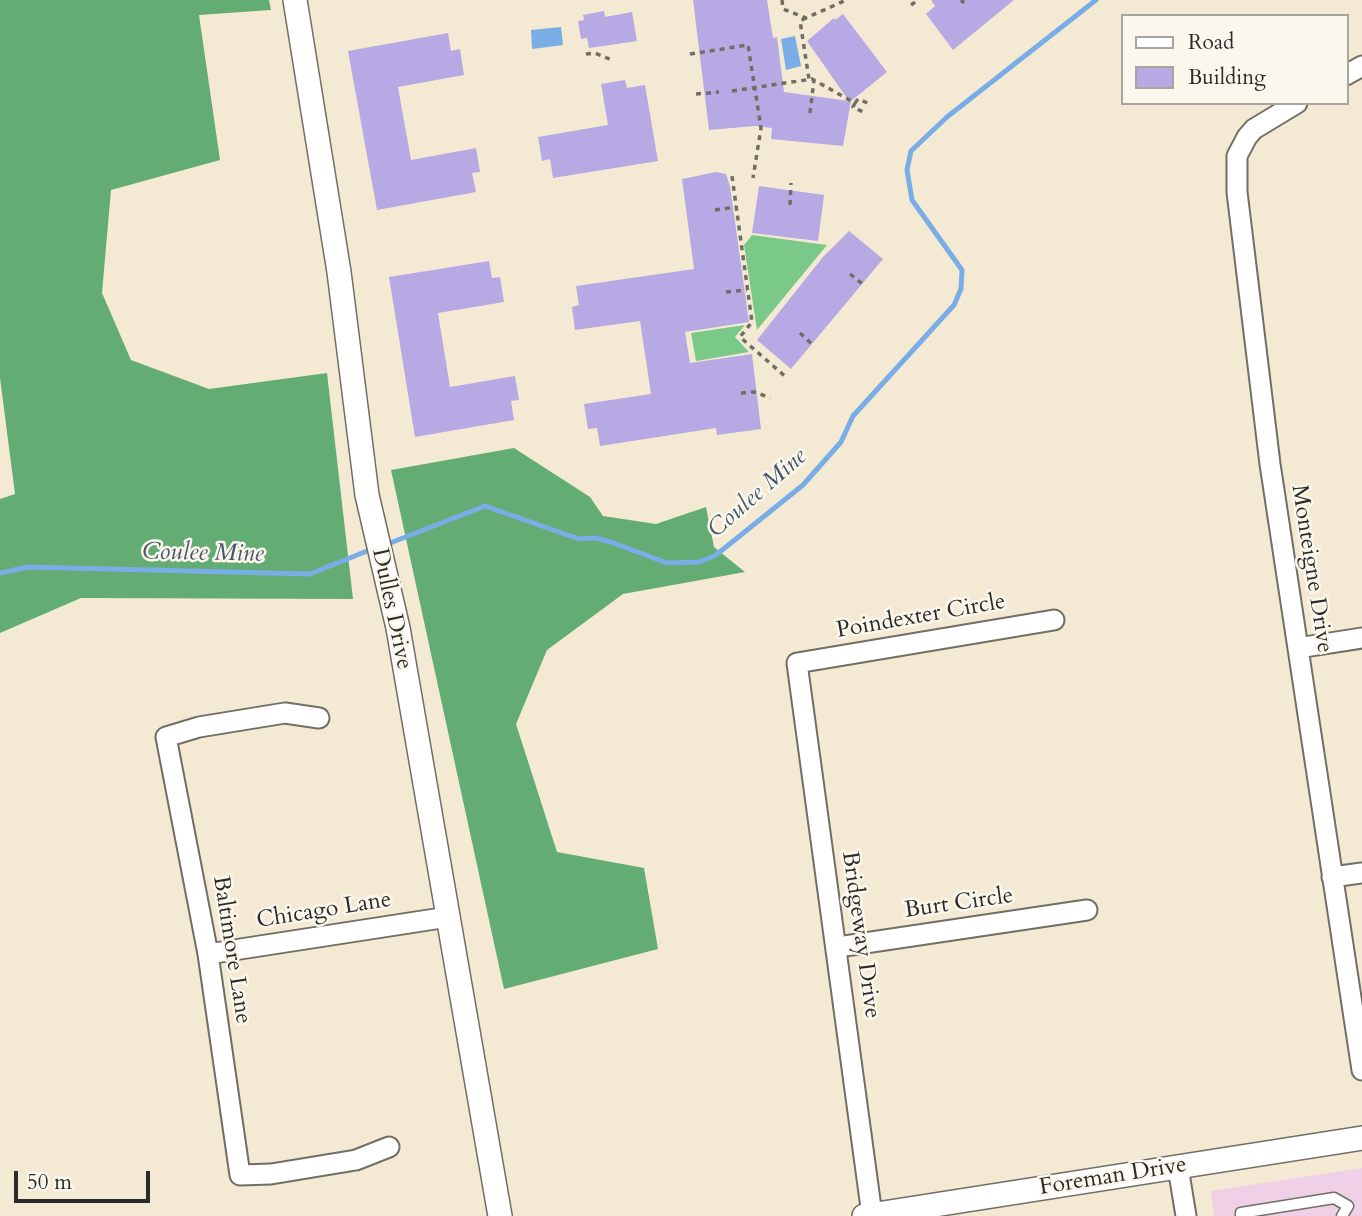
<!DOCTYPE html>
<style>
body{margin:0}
#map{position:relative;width:1362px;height:1216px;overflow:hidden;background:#f4ead3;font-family:Cardo,serif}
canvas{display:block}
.legend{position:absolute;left:1121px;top:14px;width:228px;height:91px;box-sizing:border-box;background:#fbf7ec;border:2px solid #a8a59f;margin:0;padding:9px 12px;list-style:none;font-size:21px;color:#2b2b2b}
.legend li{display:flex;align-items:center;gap:14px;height:35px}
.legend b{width:35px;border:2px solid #a8a59f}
.scale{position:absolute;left:14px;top:1171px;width:136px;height:32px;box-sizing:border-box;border:4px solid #2b2b2b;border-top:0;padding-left:9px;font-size:21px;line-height:24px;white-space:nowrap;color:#2b2b2b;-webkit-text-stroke:5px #fbf7ec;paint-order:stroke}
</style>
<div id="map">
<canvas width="1362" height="1216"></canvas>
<ul class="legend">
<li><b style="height:9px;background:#fff"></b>Road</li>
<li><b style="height:19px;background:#b7a9e3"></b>Building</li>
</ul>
<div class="scale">50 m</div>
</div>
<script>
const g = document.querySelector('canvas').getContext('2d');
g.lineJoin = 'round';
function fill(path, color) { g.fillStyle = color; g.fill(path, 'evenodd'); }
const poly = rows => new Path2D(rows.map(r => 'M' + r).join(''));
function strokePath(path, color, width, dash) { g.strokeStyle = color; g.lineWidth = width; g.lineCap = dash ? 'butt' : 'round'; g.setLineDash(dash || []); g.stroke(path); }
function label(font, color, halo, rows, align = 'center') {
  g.font = font + ' Cardo,serif'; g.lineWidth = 5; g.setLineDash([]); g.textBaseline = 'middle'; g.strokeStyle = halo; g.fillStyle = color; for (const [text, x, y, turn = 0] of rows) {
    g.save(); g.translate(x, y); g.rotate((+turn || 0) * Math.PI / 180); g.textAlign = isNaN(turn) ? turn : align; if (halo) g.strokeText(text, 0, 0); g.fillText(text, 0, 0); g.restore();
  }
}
fill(poly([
 [1362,1168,1362,1216,1214,1216,1211,1191]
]), '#efd0e6');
fill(poly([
 [752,235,827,245,757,330,744,245],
 [745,325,735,337,749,352,696,361,691,333]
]), '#7ac989');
fill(poly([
 [0,0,269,0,271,10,199,15,220,160,111,190,102,293,131,360,209,389,327,373,353,599,81,598,0,633,0,499,15,494,0,378],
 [514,448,590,497,603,516,656,524,706,507,714,547,745,572,623,594,547,650,516,724,557,852,644,868,658,949,504,989,391,470]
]), '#63ad75');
fill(poly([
 [561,27,563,45,532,49,531,30],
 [795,36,801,66,786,70,781,39]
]), '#79ade6');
strokePath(poly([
 [385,545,485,506,579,539,595,538,611,542,667,563,700,562,716,555,803,485,841,442,853,416,954,305,961,289,962,270,912,200,907,170,911,151,947,117,1096,0],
 [0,573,28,567,310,574,372,549]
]), '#79ade6', 5);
fill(poly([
 [693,0,767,0,773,38,777,37,784,92,849,101,807,41,834,18,835,20,843,14,887,72,851,101,843,146,771,139,772,128,755,126,709,130],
 [931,0,1014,0,953,50,926,14,935,6],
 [604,11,605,17,632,12,637,41,589,48,587,38,581,39,578,21,584,20,583,15],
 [448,33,451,51,460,49,464,75,398,87,411,160,476,148,480,172,472,173,476,192,377,210,348,51],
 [625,80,627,88,645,85,658,161,553,178,550,159,542,161,538,137,608,125,601,84],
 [716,172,726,174,730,186,749,322,685,332,690,363,752,354,761,429,717,435,716,428,600,446,597,428,588,429,584,404,651,394,640,321,575,330,572,307,579,305,576,286,694,269,682,179],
 [759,186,824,195,818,241,752,233],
 [849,231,883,259,791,369,757,340,823,257],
 [489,261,492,278,500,277,504,302,438,313,450,387,515,376,519,400,511,401,514,420,415,437,389,277]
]), '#b7a9e3');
const service = poly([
 [1241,1216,1241,1213,1334,1198,1348,1206,1342,1216]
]);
const minor = poly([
 [1346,75,1362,66],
 [1297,103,1254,129,1247,137,1237,156,1237,192,1270,464,1362,1070],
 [1298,648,1362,638],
 [319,718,285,713,199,727,166,737,208,954,240,1175,271,1174,356,1160,389,1147],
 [1332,877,1362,873],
 [838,947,1087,910],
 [208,954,448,917],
 [1178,1167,1186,1216],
 [872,1215,797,663,1054,620]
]);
const tertiary = poly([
 [295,0,339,272,367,495,398,628,500,1216],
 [864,1216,1362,1138]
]);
strokePath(service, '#716e66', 13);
strokePath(minor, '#716e66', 23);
strokePath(tertiary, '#716e66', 26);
strokePath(poly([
 [782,0,783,9,806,18,844,1],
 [961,0,964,3],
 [911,5,918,0],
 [806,18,800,21,809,79],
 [586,54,595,53,614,61],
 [690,54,748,45,761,128,753,178],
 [732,91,812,79,855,103,853,107,865,113],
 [696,94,719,92],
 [855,103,858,99,870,104],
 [810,113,814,80],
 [732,176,752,322,740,337,787,378],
 [790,205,791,183],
 [715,210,736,207],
 [850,274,865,286],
 [726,292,747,290],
 [800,333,814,346],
 [741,393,755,392,770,398]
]), '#716e66', 3.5, [5, 5]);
strokePath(service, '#fff', 10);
strokePath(minor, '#fff', 19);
strokePath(tertiary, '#fff', 23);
label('23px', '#2b2b2b', '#fbf7ec', [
 ["Monteigne Drive",1311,569,81],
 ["Dulles Drive",391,609,78],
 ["Poindexter Circle",921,617,-10],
 ["Burt Circle",959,904,-8],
 ["Chicago Lane",324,911,-9],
 ["Bridgeway Drive",860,935,82],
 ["Baltimore Lane",231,950,81],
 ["Foreman Drive",1113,1177,-9]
]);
label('italic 24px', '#46586c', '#fbf7ec', [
 ["Coulee Mine",758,494,-41],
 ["Coulee Mine",203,554,1]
]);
</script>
